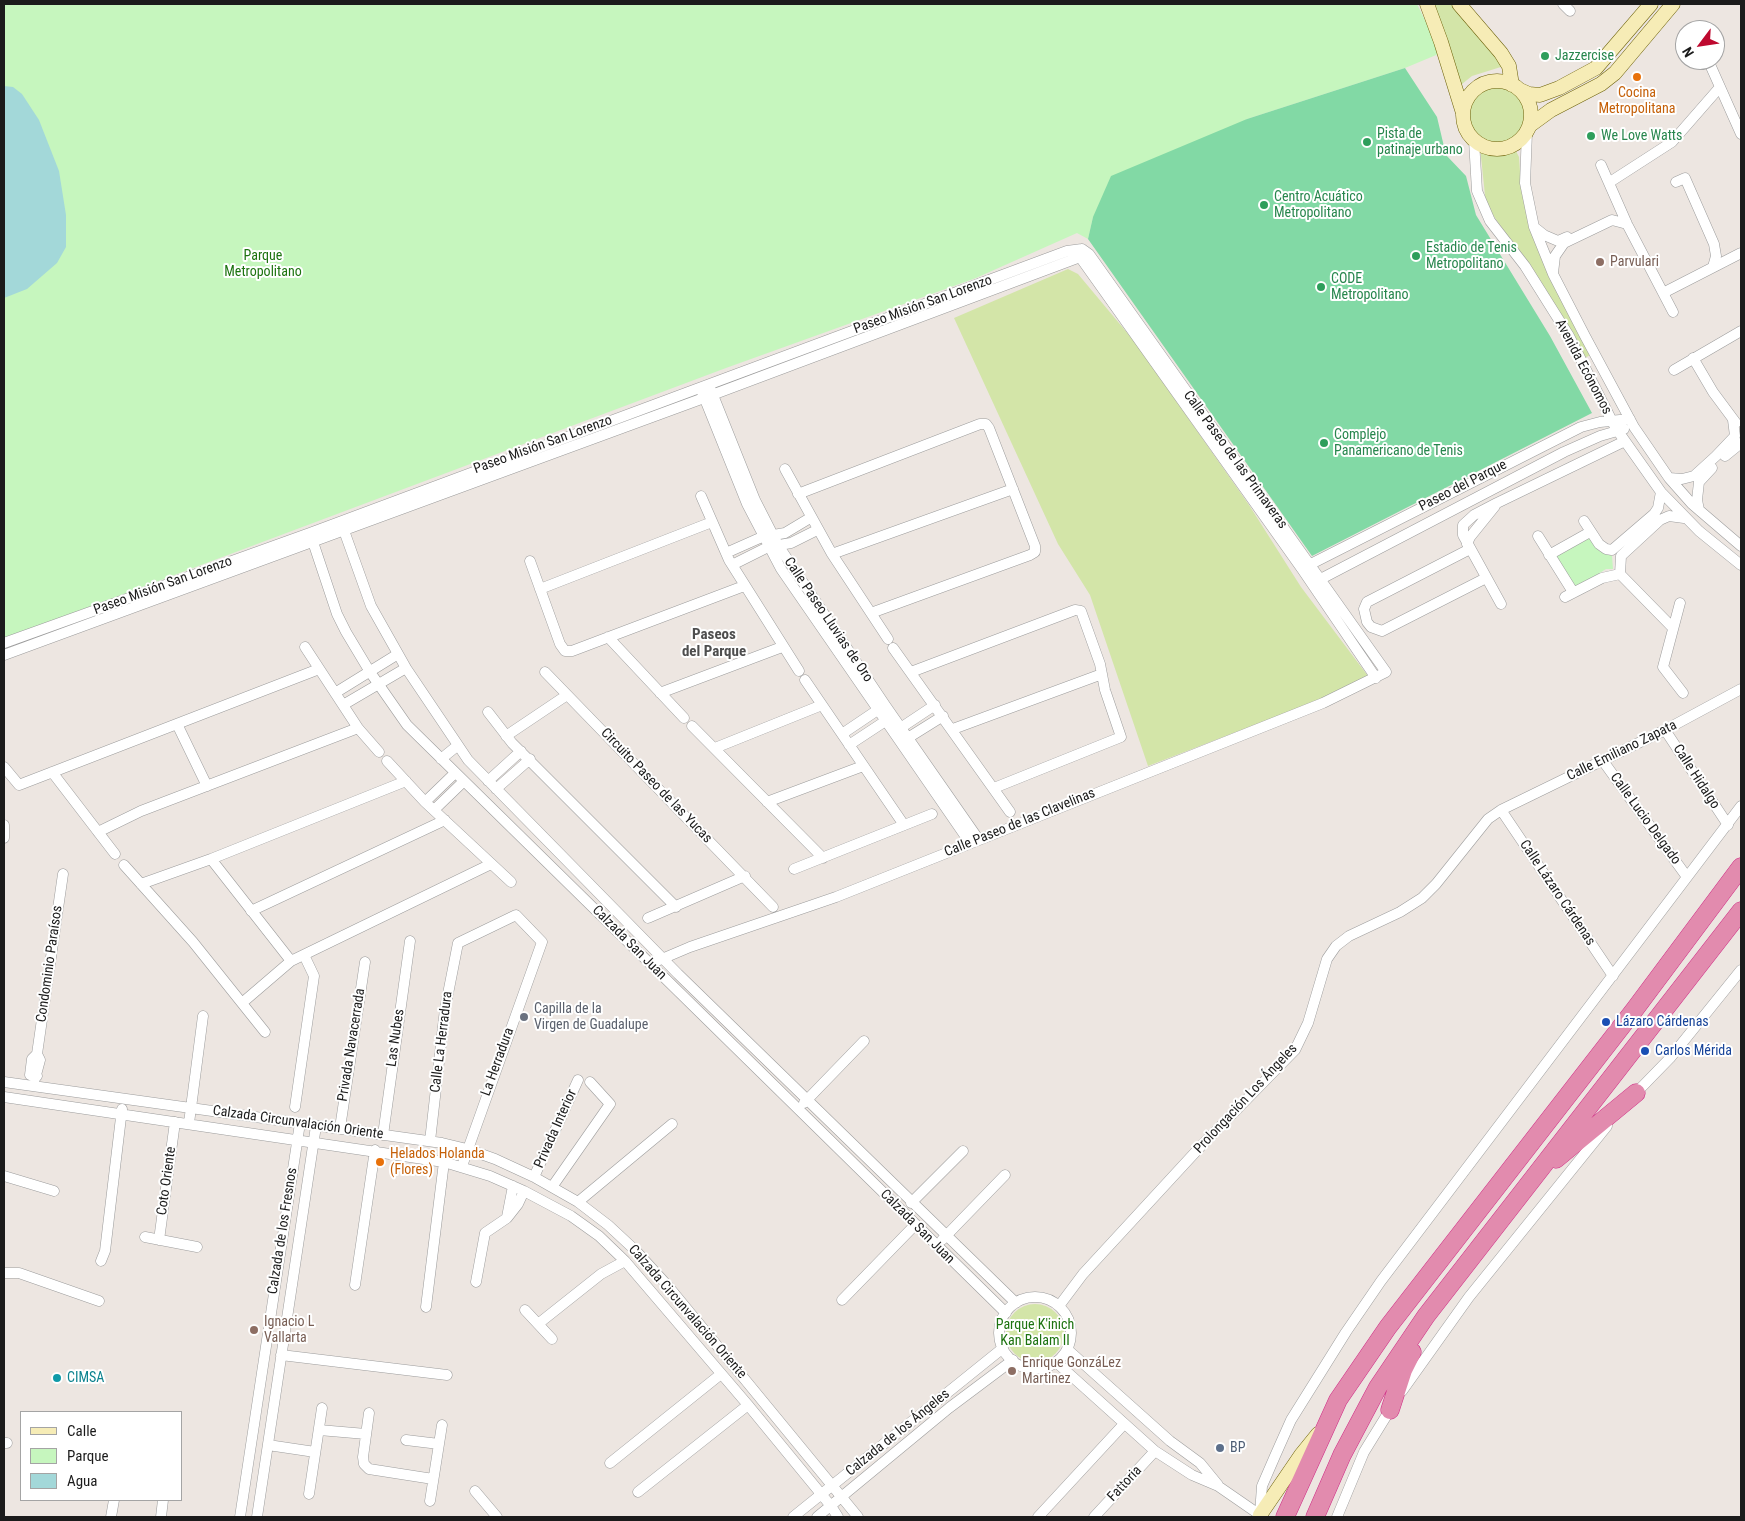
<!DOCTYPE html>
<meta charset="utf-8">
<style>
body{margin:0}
#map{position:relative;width:1745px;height:1521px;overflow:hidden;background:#ede6e1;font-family:"Roboto Condensed",sans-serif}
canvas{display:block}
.frame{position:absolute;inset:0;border:5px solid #1b1b1b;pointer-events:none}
.legend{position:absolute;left:20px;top:1411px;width:162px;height:90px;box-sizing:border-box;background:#fff;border:1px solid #a4a4a4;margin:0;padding:6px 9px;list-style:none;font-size:15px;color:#1b1b1b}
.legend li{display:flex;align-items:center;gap:10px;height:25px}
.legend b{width:25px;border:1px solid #a4a4a4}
.north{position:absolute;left:1675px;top:20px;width:50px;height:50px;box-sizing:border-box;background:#fff;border:1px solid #a4a4a4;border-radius:50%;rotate:239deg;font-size:14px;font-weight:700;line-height:20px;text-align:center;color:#1b1b1b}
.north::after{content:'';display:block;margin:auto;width:18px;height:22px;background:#be092f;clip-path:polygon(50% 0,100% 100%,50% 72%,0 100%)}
</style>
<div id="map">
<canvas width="1745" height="1521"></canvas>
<div class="frame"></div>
<ul class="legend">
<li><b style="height:6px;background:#f6ecb6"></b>Calle</li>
<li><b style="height:14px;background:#c6f6be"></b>Parque</li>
<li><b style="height:14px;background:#a3d8d9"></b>Agua</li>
</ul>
<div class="north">N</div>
</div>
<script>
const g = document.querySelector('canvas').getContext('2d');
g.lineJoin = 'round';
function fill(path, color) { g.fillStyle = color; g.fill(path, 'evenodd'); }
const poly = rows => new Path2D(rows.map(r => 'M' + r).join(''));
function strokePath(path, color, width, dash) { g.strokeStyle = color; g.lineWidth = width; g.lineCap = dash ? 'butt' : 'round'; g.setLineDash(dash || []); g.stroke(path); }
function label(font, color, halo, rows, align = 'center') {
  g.font = font + ' "Roboto Condensed",sans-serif'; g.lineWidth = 4; g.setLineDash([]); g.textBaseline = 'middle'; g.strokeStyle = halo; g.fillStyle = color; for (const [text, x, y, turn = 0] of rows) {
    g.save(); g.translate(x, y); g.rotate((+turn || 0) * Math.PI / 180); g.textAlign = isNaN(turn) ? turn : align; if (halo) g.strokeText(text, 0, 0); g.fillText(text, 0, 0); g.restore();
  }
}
fill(poly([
 [1431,4,1455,4,1504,66,1472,76,1457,88],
 '1469 115a28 28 0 1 1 56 0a28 28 0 1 1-56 0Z',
 [1480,147,1494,154,1515,149,1519,157,1521,185,1592,354,1583,359,1540,283,1486,205],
 [1068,269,1078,274,1134,341,1249,505,1301,587,1371,680,1148,766,1090,595,1058,544,954,318],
 '1006 1333a29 29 0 1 1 58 0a29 29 0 1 1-58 0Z'
]), '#d3e5a8');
fill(poly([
 [4,4,1417,4,1441,53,1405,68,1247,119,1093,217,1088,239,1077,233,976,278,726,368,4,639],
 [1590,536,1602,551,1612,556,1613,569,1606,569,1576,588,1555,557]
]), '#c6f6be');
fill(poly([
 [1405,68,1437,117,1446,155,1466,176,1476,215,1550,336,1592,413,1312,556,1088,239,1093,217,1111,176,1247,119]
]), '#82d9a5');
fill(poly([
 [4,86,13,87,22,94,39,120,59,171,66,215,66,247,57,263,27,289,4,298]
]), '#a3d8d9');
const street = poly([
 [1563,4,1570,11],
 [1708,60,1741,134],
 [1527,132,1525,183,1534,227,1553,274,1585,336,1634,427,1669,478,1692,504,1741,546],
 [1474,140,1477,191,1490,221,1525,266,1569,336,1615,427,1661,492,1699,531,1741,565],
 [1601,165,1627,224,1673,312],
 [1610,182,1672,142,1720,87],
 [1676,182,1685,178,1714,244,1716,256,1713,267],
 [1534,227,1544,235,1558,241,1567,237],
 [1080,257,1302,569,1376,678],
 [1553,273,1555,256,1564,243,1612,220,1627,224],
 [1663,293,1741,253],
 [1693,358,1713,392,1736,423],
 [1674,370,1741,331],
 [711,390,755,500,778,545,885,705,979,840],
 [702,392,747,504,781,569,970,843],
 [1725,456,1741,443],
 [785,469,832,554,888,639],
 [1669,478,1682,479,1694,476,1716,456,1735,436,1733,420],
 [798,494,980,424,986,424,989,428,1035,546,1035,552,1030,555,871,613],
 [701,496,729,560,799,671],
 [1699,510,1697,500,1699,482,1712,468],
 [1584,521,1599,544,1606,549,1612,550,1654,514,1658,508,1661,492],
 [342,525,371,606,406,668,468,760,678,974,1016,1303],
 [311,536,337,614,346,632,370,672,407,725,1006,1313],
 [1538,536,1573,592],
 [1467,544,1470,537,1495,506],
 [1470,549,1367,602,1364,609,1367,622,1371,627,1382,631,1486,578],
 [726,553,762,537,785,533,810,518],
 [832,554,1013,489],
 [1549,555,1590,532],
 [530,561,560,644,565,651,572,651,744,586],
 [732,565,768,547,791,543,817,530],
 [1305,567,1581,427,1600,422,1630,419],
 [1620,574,1621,556,1660,520,1669,516,1684,518],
 [1620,574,1672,627],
 [1315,582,1564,452,1600,436,1624,429],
 [540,589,712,522],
 [1565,597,1602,578,1620,574],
 [1680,603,1663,667,1683,693],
 [1501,604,1463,535,1463,525,1474,515,1497,503,1625,441],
 [608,637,684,718],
 [4,643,310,533,1067,251,1082,249],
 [305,647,358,728,379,752],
 [893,648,1010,812],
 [4,655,712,395,1080,257],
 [545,672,773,907],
 [911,672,1075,610,1081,611,1100,664,1105,690,1121,737,994,788],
 [805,680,904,825],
 [335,693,398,654],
 [660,693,782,647],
 [343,705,406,668],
 [488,712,512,743,676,907],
 [177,724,207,786],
 [692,726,823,858],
 [953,729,1102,674],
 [1665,730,1728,825],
 [896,731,935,705],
 [842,734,882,707],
 [506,736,567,695],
 [903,741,943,716],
 [849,745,890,718],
 [715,748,822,705],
 [441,759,457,746],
 [387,761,425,802,511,882],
 [1603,761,1687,877],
 [4,767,19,785,319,669],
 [52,772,115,854],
 [488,781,521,751],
 [496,789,530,759],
 [425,802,455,773],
 [767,802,863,766],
 [434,810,464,781],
 [1501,810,1613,976],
 [4,825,4,838],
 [98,832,141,811,358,728],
 [211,859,291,961],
 [124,865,193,942,265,1032],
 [794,869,932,814],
 [141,884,211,859,406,781],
 [251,911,445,820],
 [648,918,745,876],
 [650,964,690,947,836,897,1323,703,1386,672,1089,254,1082,249],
 [242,1003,291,961,491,864],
 [37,1076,30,1075,32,1059,37,1054],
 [4,1082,442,1143,467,1149,495,1159,534,1177,578,1202,608,1225,636,1251,668,1286,858,1517],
 [33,1086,40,1060,37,1054,63,874],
 [1633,1096,1670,1058,1741,970],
 [4,1097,444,1162,490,1176,524,1191,571,1216,599,1236,625,1261,748,1405,831,1506,838,1517],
 [804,1103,864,1041],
 [295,1107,314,976,304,955],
 [189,1123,203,1016],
 [340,1128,365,962],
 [383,1135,410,941],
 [430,1141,445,1009,458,943,516,915,542,942,462,1166],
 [4,1176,54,1191],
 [534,1177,578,1080],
 [552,1187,610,1104,590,1082],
 [578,1202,672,1124],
 [911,1203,963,1151],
 [507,1217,513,1186],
 [145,1237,197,1247],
 [159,1240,175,1122],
 [942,1240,1005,1175],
 [101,1261,105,1251,122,1109],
 [4,1273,19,1273,99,1301],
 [476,1282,485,1233,507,1218,518,1204,524,1191],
 [355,1285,375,1150],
 '999 1333a36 36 0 1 1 72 0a36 36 0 1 1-72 0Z',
 [842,1300,915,1225],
 [1059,1306,1083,1274,1201,1146,1295,1050,1308,1023,1327,959,1336,946,1349,936,1400,912,1422,898,1436,884,1488,819,1501,810,1665,730,1741,689],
 [426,1307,444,1162],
 [525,1310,552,1339],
 [538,1324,601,1274,625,1261],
 [1067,1349,1170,1441,1200,1463,1218,1485],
 [281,1355,447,1375],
 [1056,1362,1155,1451,1192,1475,1218,1486,1260,1515],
 [1402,1391,1469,1297,1607,1126],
 [369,1413,363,1457,364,1464,369,1469,433,1479],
 [319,1430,366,1434],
 [406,1440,439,1444],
 [4,1443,7,1443],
 [268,1445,315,1452],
 [610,1463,721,1374],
 [475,1491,497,1517],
 [638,1492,748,1405],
 [309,1494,322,1408],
 [430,1501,442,1425],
 [1260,1514,1262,1486,1275,1456,1291,1420,1346,1332,1381,1281,1741,806],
 [111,1517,114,1500],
 [161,1517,163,1500],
 [240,1517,300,1123],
 [257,1517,316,1126],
 [793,1517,1003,1348],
 [817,1517,949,1408,1013,1360],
 [1038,1517,1124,1424],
 [1094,1517,1155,1451],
 [1337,1517,1364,1452,1393,1405]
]);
const secondary = poly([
 [1427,4,1441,42,1463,113],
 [1459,4,1501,53,1509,66,1512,85],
 '1463 115a34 34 0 1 1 68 0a34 34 0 1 1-68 0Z',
 [1520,90,1529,94,1540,95,1559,88,1596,68,1651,4],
 [1529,126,1551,110,1601,84,1615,73,1673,4],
 [1260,1515,1301,1455,1318,1434]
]);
const highway = poly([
 [1556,1159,1636,1093],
 [1390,1410,1403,1370,1412,1352],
 [1285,1517,1338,1400,1388,1327,1635,1009,1741,867],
 [1315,1517,1342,1455,1378,1387,1426,1316,1741,911]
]);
strokePath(street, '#9c9c9c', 11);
strokePath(secondary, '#6c6109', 15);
strokePath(highway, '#ce2b85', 19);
strokePath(street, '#fff', 10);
strokePath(secondary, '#f6ecb6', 14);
strokePath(highway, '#e28bae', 18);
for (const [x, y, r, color] of [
 [1545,56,5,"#2e9e5b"],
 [1637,77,5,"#e8710a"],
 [1591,136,5,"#2e9e5b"],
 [1367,142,5,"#2e9e5b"],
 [1264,205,5,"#2e9e5b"],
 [1416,256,5,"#2e9e5b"],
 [1600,262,5,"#8d6e63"],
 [1321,287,5,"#2e9e5b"],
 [1324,443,5,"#2e9e5b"],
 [524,1017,5,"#6b7280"],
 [1606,1022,5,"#1a4fb4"],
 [1645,1051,5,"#1a4fb4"],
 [380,1162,5,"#e8710a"],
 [254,1330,5,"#8d6e63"],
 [1012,1371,5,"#8d6e63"],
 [57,1378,5,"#0f9aa8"],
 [1220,1448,5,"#5c6f8a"]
]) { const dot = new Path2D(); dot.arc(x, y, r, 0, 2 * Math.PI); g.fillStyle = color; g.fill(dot); strokePath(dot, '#fff', 2); }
label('14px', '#27864d', '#fff', [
 ["Jazzercise",1555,56],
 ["Pista de",1377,134],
 ["patinaje urbano",1377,150],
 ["We Love Watts",1601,136],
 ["Centro Acuático",1274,197],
 ["Metropolitano",1274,213],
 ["Estadio de Tenis",1426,248],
 ["Metropolitano",1426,264],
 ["CODE",1331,279],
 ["Metropolitano",1331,295],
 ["Complejo",1334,435],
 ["Panamericano de Tenis",1334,451]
], 'left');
label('14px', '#c56008', '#fff', [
 ["Cocina",1637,93],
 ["Metropolitana",1637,109],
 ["Helados Holanda",390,1154,"left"],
 ["(Flores)",390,1170,"left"]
]);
label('14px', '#1d7310', '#fff', [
 ["Parque",263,256],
 ["Metropolitano",263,272],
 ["Parque K'inich",1035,1325],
 ["Kan Balam II",1035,1341]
]);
label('14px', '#785e54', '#fff', [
 ["Parvulari",1610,262],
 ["Ignacio L",264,1322],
 ["Vallarta",264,1338],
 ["Enrique GonzáLez",1022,1363],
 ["Martinez",1022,1379]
], 'left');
label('14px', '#1b1b1b', '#fff', [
 ["Paseo Misión San Lorenzo",923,305,-20],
 ["Avenida Ecónomos",1583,367,62],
 ["Paseo Misión San Lorenzo",543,445,-20],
 ["Calle Paseo de las Primaveras",1235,460,54],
 ["Paseo del Parque",1463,486,-27],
 ["Paseo Misión San Lorenzo",163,586,-20],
 ["Calle Paseo Lluvias de Oro",828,620,56],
 ["Calle Emiliano Zapata",1622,751,-26],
 ["Calle Hidalgo",1696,777,57],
 ["Circuito Paseo de las Yucas",656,786,46],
 ["Calle Lucio Delgado",1645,819,54],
 ["Calle Paseo de las Clavelinas",1020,823,-22],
 ["Calle Lázaro Cárdenas",1557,893,56],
 ["Calzada San Juan",629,943,45],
 ["Condominio Paraísos",50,964,-82],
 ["Las Nubes",396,1038,-82],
 ["Calle La Herradura",442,1042,-83],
 ["Privada Navacerrada",352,1045,-81],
 ["La Herradura",498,1062,-70],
 ["Prolongación Los Ángeles",1246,1099,-47],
 ["Calzada Circunvalación Oriente",298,1123,8],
 ["Privada Interior",556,1129,-66],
 ["Coto Oriente",167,1181,-82],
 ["Calzada San Juan",917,1227,45],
 ["Calzada de los Fresnos",283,1231,-81],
 ["Calzada Circunvalación Oriente",687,1312,49],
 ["Calzada de los Ángeles",898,1433,-39],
 ["Fattoria",1125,1484,-47]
]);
label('14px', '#5b616d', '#fff', [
 ["Capilla de la",534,1009],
 ["Virgen de Guadalupe",534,1025]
], 'left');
label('14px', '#164399', '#fff', [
 ["Lázaro Cárdenas",1616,1022],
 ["Carlos Mérida",1655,1051]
], 'left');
label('14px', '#0d838f', '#fff', [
 ["CIMSA",67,1378]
], 'left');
label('14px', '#4e5e75', '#fff', [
 ["BP",1230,1448]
], 'left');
label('bold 15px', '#4e4e4e', '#fff', [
 ["Paseos",714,635],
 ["del Parque",714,652]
]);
</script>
